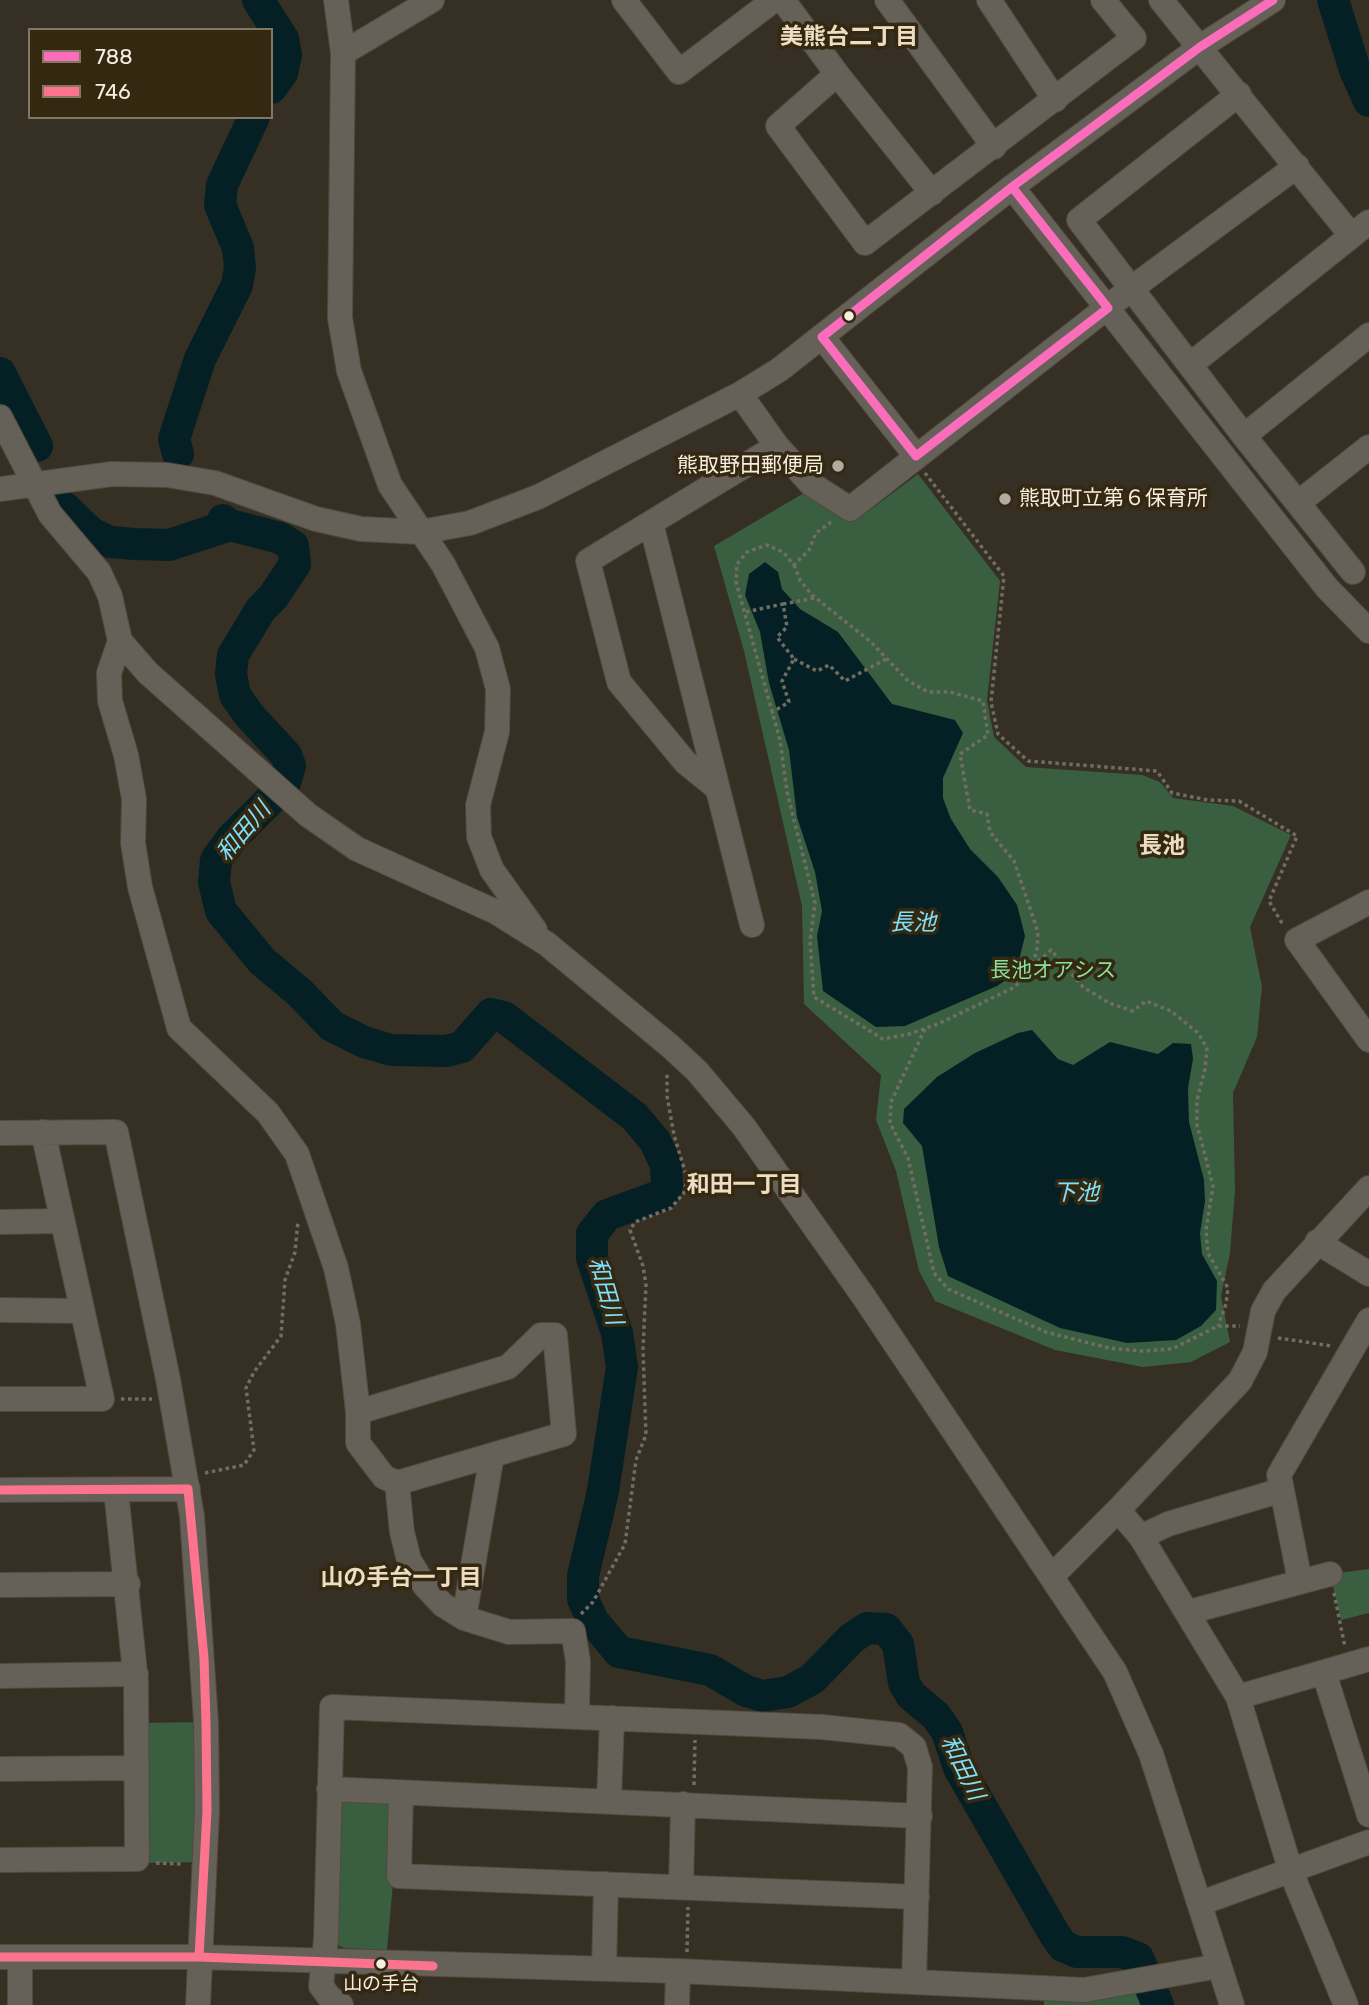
<!DOCTYPE html>
<meta charset="utf-8">
<style>
body{margin:0}
#map{position:relative;width:1369px;height:2005px;overflow:hidden;background:#362f23;font-family:Rubik,sans-serif}
canvas{display:block}
.legend{position:absolute;left:28px;top:28px;width:245px;height:91px;box-sizing:border-box;background:#342811;border:2px solid #827764;margin:0;padding:9px 12px;list-style:none;font-size:21px;color:#f6eee1}
.legend li{display:flex;align-items:center;gap:14px;height:35px}
.legend b{width:35px;border:2px solid #827764}
</style>
<div id="map">
<canvas width="1369" height="2005"></canvas>
<ul class="legend">
<li><b style="height:9px;background:#fb6dba"></b>788</li>
<li><b style="height:9px;background:#fc738d"></b>746</li>
</ul>
</div>
<script>
const g = document.querySelector('canvas').getContext('2d');
g.lineJoin = 'round';
function fill(path, color) { g.fillStyle = color; g.fill(path, 'evenodd'); }
const poly = rows => new Path2D(rows.map(r => 'M' + r).join(''));
function strokePath(path, color, width, dash) { g.strokeStyle = color; g.lineWidth = width; g.lineCap = dash ? 'butt' : 'round'; g.setLineDash(dash || []); g.stroke(path); }
function label(font, color, halo, rows, align = 'center') {
  g.font = font + ' Rubik,"Noto Sans JP",sans-serif'; g.lineWidth = 7; g.setLineDash([]); g.textBaseline = 'middle'; g.strokeStyle = halo; g.fillStyle = color; for (const [text, x, y, turn = 0] of rows) {
    g.save(); g.translate(x, y); g.rotate((+turn || 0) * Math.PI / 180); g.textAlign = isNaN(turn) ? turn : align; if (halo) g.strokeText(text, 0, 0); g.fillText(text, 0, 0); g.restore();
  }
}
fill(poly([
 [918,474,1000,581,987,700,994,737,1026,767,1142,775,1160,782,1173,798,1233,806,1291,835,1250,927,1262,987,1257,1037,1233,1093,1235,1190,1230,1253,1221,1296,1230,1342,1191,1362,1143,1367,1055,1350,935,1301,919,1271,896,1171,876,1120,881,1075,804,1004,802,906,744,651,714,546,804,493,847,517,858,519],
 [1369,1569,1369,1613,1341,1620,1330,1574],
 [206,1722,205,1862,146,1863,137,1723],
 [329,1789,401,1793,387,1950,344,1948,326,1939],
 [1136,1982,1140,2005,1044,2005,1043,1988]
]), '#395f40');
fill(poly([
 [765,562,778,572,782,589,800,609,838,632,892,704,955,720,963,733,943,778,943,798,951,819,970,849,998,877,1017,905,1025,936,1016,973,997,986,905,1026,876,1027,823,991,817,936,822,911,815,872,797,817,789,750,769,683,760,632,745,595,749,574],
 [1032,1030,1058,1059,1073,1065,1110,1042,1158,1054,1173,1043,1191,1044,1193,1059,1188,1088,1189,1122,1204,1180,1205,1201,1200,1233,1202,1254,1217,1281,1216,1310,1201,1326,1176,1340,1127,1343,1060,1328,948,1276,939,1247,922,1146,903,1123,904,1109,937,1077,975,1053,1018,1033]
]), '#052025');
strokePath(poly([
 [258,0,283,39,286,55,282,73,271,88],
 [1333,0,1355,70,1369,101],
 [0,373,37,446],
 [178,454,174,439,200,359,237,285,240,268,238,248,220,205,222,185,254,117],
 [65,508,91,533,110,542,135,544,169,545,230,525],
 [223,520,230,525,280,538,293,546,295,564,273,597,261,609,233,655,231,674,235,695,249,715,286,755,290,766,284,786,232,838,216,860,214,882,221,911,262,961,300,993,332,1026,364,1042,391,1050,446,1051,462,1047,491,1014,504,1017,635,1117,655,1141,666,1165,667,1187,662,1195,607,1215,592,1234,592,1258,617,1333,622,1367,603,1491,583,1576,583,1599,593,1621,619,1652,710,1670,746,1691,763,1696,788,1692,812,1679,852,1638,867,1628,886,1629,898,1644,904,1683,911,1695,936,1716,947,1732,959,1768,1055,1935,1063,1946,1077,1952,1122,1952,1138,1958,1158,2005]
]), '#052025', 32);
const minor = poly([
 [336,0,343,53,340,318,349,371,390,485,443,564,487,648,498,689,497,732,478,805,479,837,492,870,535,930],
 [624,0,679,72,774,0],
 [783,0,837,74,932,193],
 [887,0,994,147],
 [989,0,1055,100],
 [1161,0,1351,235],
 [343,53,432,0],
 [837,74,778,126,865,243,1134,38,1103,0],
 [1239,94,1079,220,1244,436,1353,572],
 [1012,187,1327,588,1369,631],
 [822,337,916,456],
 [1190,365,1369,222],
 [740,394,777,446,811,484,850,509,1132,288,1297,166],
 [0,417,50,514,99,572,110,596,120,641,148,673,308,815,357,849,496,912,547,944,670,1046,697,1071,744,1127,864,1297,1115,1672,1151,1754,1232,2005],
 [1244,436,1369,335],
 [0,489,112,474,167,475,215,483,316,519,361,529,421,532,470,523,538,497,740,394,779,370,1012,187,1200,47,1273,0],
 [1298,503,1369,447],
 [651,523,752,925],
 [120,641,109,673,110,701,126,755,134,799,133,843,140,887,179,1028,268,1113,297,1154,336,1268,348,1324,358,1412],
 [717,788,686,763,619,682,588,561,777,446],
 [1369,902,1297,940,1369,1040],
 [0,1133,116,1132,168,1379,192,1516,206,1722,207,1811,198,2005],
 [0,1222,61,1221],
 [1317,1242,1369,1274],
 [0,1310,81,1311],
 [541,1335,555,1335,564,1434,397,1483,384,1477,358,1443,358,1412,508,1367,541,1335],
 [0,1399,102,1399,43,1132],
 [397,1483,402,1532,409,1560,425,1586,443,1605,464,1618,509,1632,573,1631,578,1661,577,1715],
 [0,1490,188,1489],
 [1118,1510,1141,1537,1238,1697,1291,1872,1346,2005],
 [1141,1537,1168,1524,1282,1490],
 [1053,1575,1118,1510,1240,1381,1255,1352,1263,1311,1274,1291,1369,1188],
 [1300,1581,1279,1475,1369,1320],
 [0,1585,128,1584],
 [1189,1612,1330,1574],
 [464,1618,492,1455],
 [1324,1673,1369,1815],
 [0,1676,136,1674],
 [1238,1697,1369,1659],
 [0,1769,137,1768],
 [329,1789,920,1816],
 [401,1793,399,1876,917,1897],
 [609,1801,612,1718],
 [0,1860,137,1859,136,1682,116,1491],
 [681,1887,683,1804],
 [1201,1903,1369,1842],
 [0,1957,199,1957,678,1971,1084,1990,1219,1966],
 [20,1957,20,2005],
 [604,1969,606,1884],
 [341,2005,330,1998,321,1986,326,1939,332,1707,822,1727,899,1735,914,1747,920,1767,914,1982],
 [677,2005,678,1971]
]);
strokePath(minor, '#504a40', 26);
strokePath(poly([
 [925,473,1004,576,991,702,998,734,1028,761,1157,771,1172,793,1208,800,1239,801,1297,836,1269,901,1283,925],
 [794,565,800,580,812,595,871,642,907,680,928,692,950,692,983,701,988,735,960,754,970,810,987,814,990,832,1014,861,1038,932,1037,949,1032,967,1015,987,938,1024,909,1034,883,1039,814,997,810,941,815,903,787,792,780,740,736,582,737,564,747,552,767,545,783,552,794,565,809,550,816,533,831,522],
 [783,604,815,598],
 [746,612,783,604,787,627,777,637,794,659,782,681,789,702,771,713],
 [794,659,817,671,829,665,845,681,886,659],
 [1033,966,1051,950,1083,987,1109,1003,1133,1011,1146,1001,1171,1011,1198,1033,1207,1048,1205,1069,1197,1100,1197,1125,1213,1186,1206,1230,1208,1253,1228,1288,1226,1304,1218,1326],
 [925,1029,891,1102,890,1123,908,1158,934,1273,948,1289,1046,1332,1109,1348,1141,1351,1172,1349,1218,1326,1240,1326],
 [1278,1338,1332,1346],
 [121,1399,152,1399],
 [205,1473,244,1465,254,1450,246,1388,254,1372,281,1336,285,1280,295,1252,298,1221],
 [1334,1593,1345,1647],
 [581,1614,593,1602,625,1544,636,1460,646,1435,643,1349,646,1285,643,1266,630,1230,635,1222,671,1208,684,1193,687,1178,674,1135,667,1096,667,1072],
 [694,1785,695,1740],
 [156,1863,183,1864],
 [687,1952,688,1907]
]), '#726d64', 3.5, [3.5, 3.5]);
strokePath(minor, '#666158', 24);
strokePath(poly([
 [1012,187,1108,308],
 [822,337,1012,187,1200,47,1273,0],
 [822,337,916,456],
 [916,456,1108,308]
]), '#fb6dba', 9);
strokePath(poly([
 [0,1490,188,1489,204,1658,206,1722,207,1811,199,1957],
 [0,1957,199,1957,433,1966]
]), '#fc738d', 9);
for (const [x, y, r, color] of [
 [849,316,6,"#f6eee1"],
 [838,466,7,"#b3ab9e"],
 [1005,499,7,"#b3ab9e"],
 [381,1964,6,"#f6eee1"]
]) { const dot = new Path2D(); dot.arc(x, y, r, 0, 2 * Math.PI); g.fillStyle = color; g.fill(dot); strokePath(dot, '#342811', 2.5); }
label('19px', '#f6eee1', '#342811', [
 ["山の手台",381,1985]
]);
label('21px', '#f6eee1', '#342811', [
 ["熊取野田郵便局",824,466],
 ["熊取町立第６保育所",1019,499,"left"]
], 'right');
label('21px', '#8ae09d', '#342811', [
 ["長池オアシス",1053,971]
]);
label('bold 23px', '#edddc2', '#342811', [
 ["美熊台二丁目",849,37],
 ["長池",1162,846],
 ["和田一丁目",744,1185],
 ["山の手台一丁目",401,1578]
]);
label('italic 23px', '#7de1fb', '#342811', [
 ["和田川",244,832,-50],
 ["長池",913,923],
 ["下池",1076,1193],
 ["和田川",605,1291,74],
 ["和田川",962,1768,64]
]);
</script>
